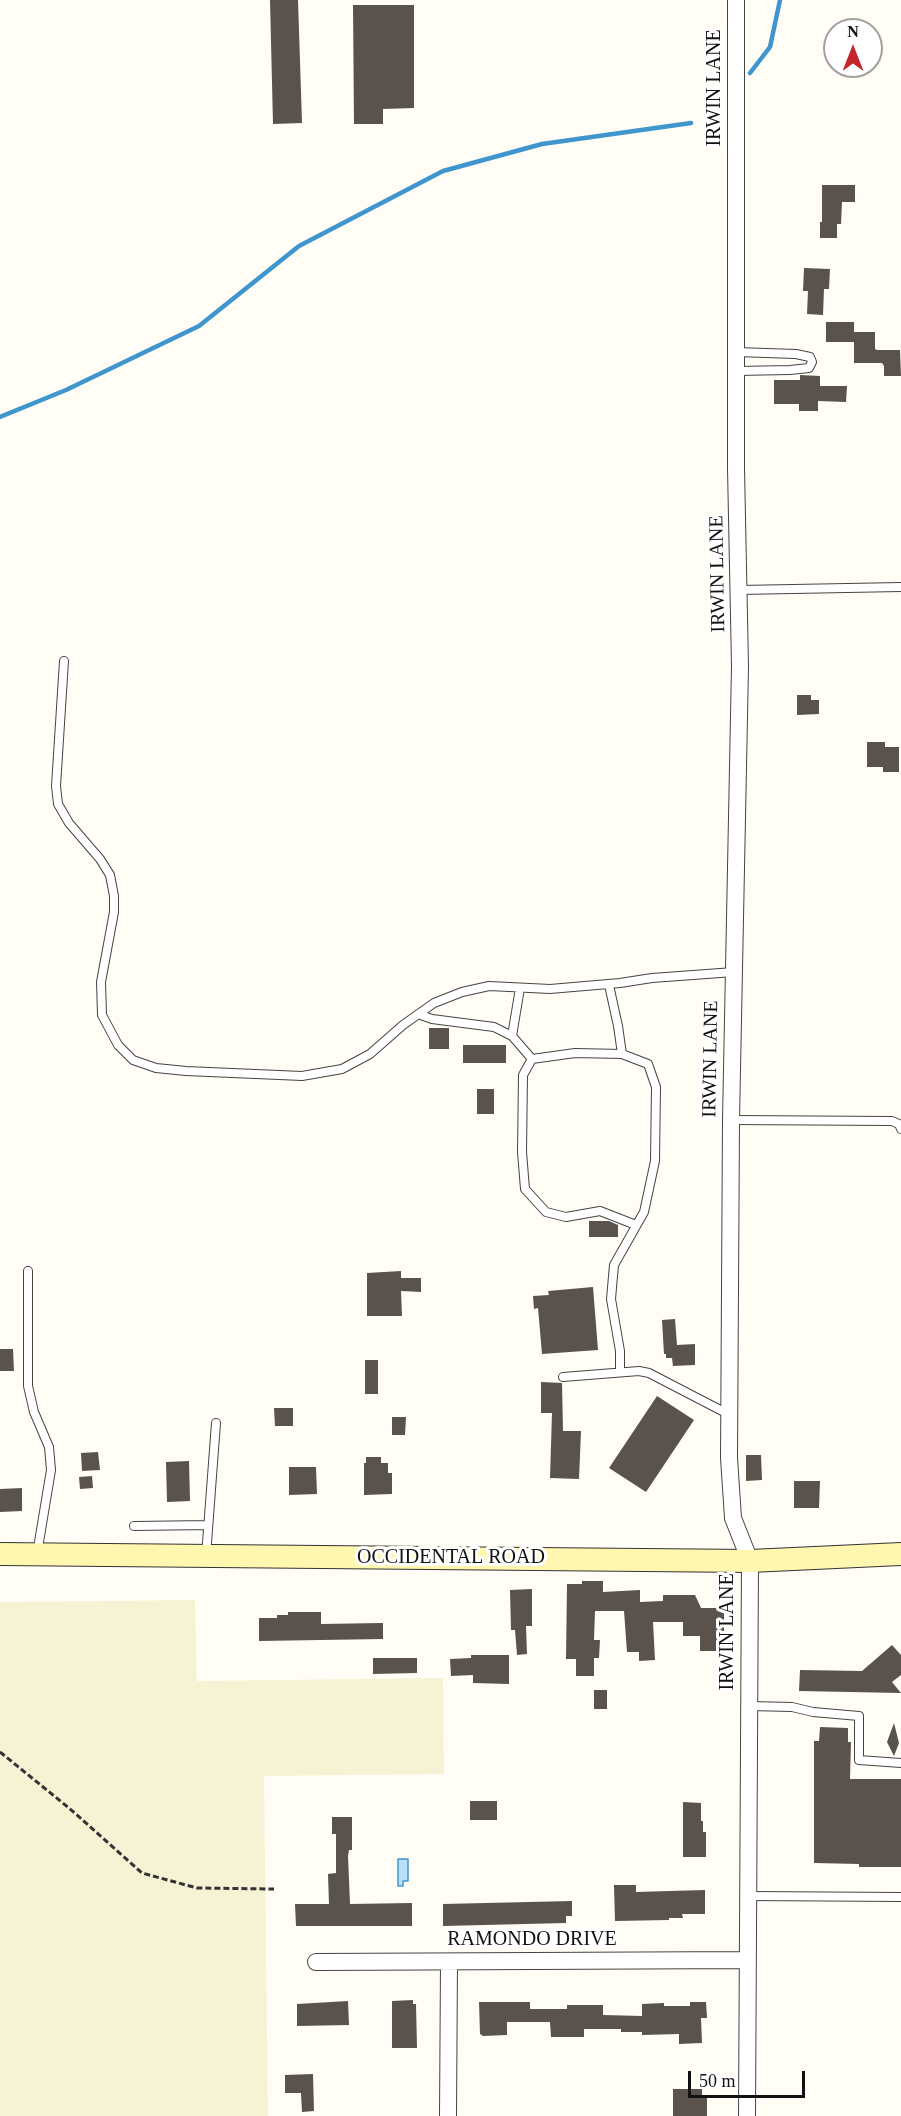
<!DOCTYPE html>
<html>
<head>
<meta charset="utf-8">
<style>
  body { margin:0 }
  #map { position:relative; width:901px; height:2116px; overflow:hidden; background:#fffdf5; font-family:"Times New Roman",serif }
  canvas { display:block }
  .north { position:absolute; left:823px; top:18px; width:60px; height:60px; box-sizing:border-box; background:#fff; border:2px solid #a0a0a0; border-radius:50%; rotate:0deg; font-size:16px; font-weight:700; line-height:24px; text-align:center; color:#111 }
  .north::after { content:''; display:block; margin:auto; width:21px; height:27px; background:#c4262e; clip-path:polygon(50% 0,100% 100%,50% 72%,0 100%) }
  .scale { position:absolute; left:688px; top:2071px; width:117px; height:27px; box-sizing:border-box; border:3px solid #111; border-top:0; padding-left:8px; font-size:18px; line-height:21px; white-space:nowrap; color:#111; -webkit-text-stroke:4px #fff; paint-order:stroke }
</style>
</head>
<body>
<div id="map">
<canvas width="901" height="2116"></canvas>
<div class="north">N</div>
<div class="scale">50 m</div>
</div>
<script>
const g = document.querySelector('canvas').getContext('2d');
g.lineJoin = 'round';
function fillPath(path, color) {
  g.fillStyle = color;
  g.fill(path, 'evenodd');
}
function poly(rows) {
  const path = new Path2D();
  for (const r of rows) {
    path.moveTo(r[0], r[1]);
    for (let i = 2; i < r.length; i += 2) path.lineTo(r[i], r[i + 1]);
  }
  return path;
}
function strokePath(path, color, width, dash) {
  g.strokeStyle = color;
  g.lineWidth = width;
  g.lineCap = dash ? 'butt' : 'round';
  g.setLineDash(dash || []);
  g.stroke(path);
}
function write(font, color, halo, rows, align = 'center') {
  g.font = font + ' "Times New Roman",serif';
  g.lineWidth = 6;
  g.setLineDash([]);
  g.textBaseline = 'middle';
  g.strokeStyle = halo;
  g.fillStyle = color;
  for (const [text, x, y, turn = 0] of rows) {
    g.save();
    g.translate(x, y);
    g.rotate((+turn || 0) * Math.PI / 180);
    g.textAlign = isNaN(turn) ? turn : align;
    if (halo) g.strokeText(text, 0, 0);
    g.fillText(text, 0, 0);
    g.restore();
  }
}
fillPath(poly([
  [195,1600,197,1681,443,1678,444,1774,264,1776,268,2116,0,2116,0,1602]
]), '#f6f3d4');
const water = poly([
  [398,1859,408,1859,408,1881,403,1881,403,1886,398,1886,398,1859]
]);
fillPath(water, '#b9e0f7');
strokePath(water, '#3f96cf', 1.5);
strokePath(poly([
  [750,73,770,47,780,0],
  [0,417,66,390,199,326,299,246,443,171,542,144,691,123]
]), '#3f96cf', 4.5);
fillPath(poly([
  [270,0,298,0,302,123,273,124],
  [353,5,414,5,414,108,383,109,383,124,354,124],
  [822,185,855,185,855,202,842,202,841,224,837,224,837,238,820,238,820,222,822,222],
  [804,268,830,269,829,289,824,289,823,315,807,314,808,291,803,291],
  [826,322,854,322,854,332,875,332,875,349,877,350,900,350,901,376,884,376,884,366,882,363,854,363,854,342,826,342],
  [800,375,820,376,820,386,847,386,846,402,818,401,818,411,799,411,799,404,774,404,774,380,800,380],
  [797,695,811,695,811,700,819,700,819,714,797,715],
  [867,742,885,742,885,747,899,747,899,772,883,772,883,767,867,767],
  [429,1028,449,1028,449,1049,429,1049],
  [463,1045,506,1045,506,1063,463,1063],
  [477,1089,494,1089,494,1114,477,1114],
  [589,1221,609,1221,618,1225,618,1237,589,1237],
  [401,1271,401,1278,421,1278,421,1292,401,1291,402,1316,367,1316,367,1273],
  [593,1287,598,1350,542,1354,538,1308,534,1309,533,1296,549,1295,548,1291],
  [675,1319,677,1345,695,1344,695,1365,673,1366,672,1358,666,1358,666,1354,664,1354,662,1320],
  [0,1349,13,1349,14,1371,0,1371],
  [365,1360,378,1360,378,1394,365,1394],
  [541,1382,562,1383,563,1431,581,1431,579,1479,550,1478,552,1413,541,1413],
  [657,1396,694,1420,646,1492,609,1468],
  [274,1408,293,1408,293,1426,275,1426],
  [392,1417,406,1417,405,1435,392,1435],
  [98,1452,100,1470,82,1471,81,1453],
  [746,1455,761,1455,762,1480,746,1481],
  [366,1457,381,1457,381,1463,388,1463,388,1473,392,1473,392,1494,364,1495,364,1463,366,1463],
  [189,1461,190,1501,167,1502,166,1462],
  [289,1467,316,1467,317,1494,289,1495],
  [92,1476,93,1488,80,1489,79,1477],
  [794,1481,820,1481,819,1508,794,1508],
  [22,1488,22,1511,0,1512,0,1489],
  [582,1581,603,1581,603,1592,640,1590,640,1602,663,1601,663,1595,695,1595,701,1608,724,1608,724,1639,720,1639,720,1651,700,1651,700,1636,683,1636,683,1622,653,1622,655,1660,639,1661,639,1652,627,1652,624,1611,595,1611,594,1640,600,1640,599,1658,594,1658,594,1676,576,1676,576,1659,566,1659,567,1584,582,1584],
  [532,1589,532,1626,526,1626,527,1654,517,1655,515,1630,511,1630,510,1590],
  [288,1612,321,1612,321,1624,383,1623,383,1639,259,1641,259,1618,277,1618,277,1615,288,1615],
  [892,1645,901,1655,901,1675,892,1682,901,1693,799,1691,800,1670,862,1671],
  [471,1655,509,1655,509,1684,473,1683,473,1675,451,1676,450,1659,471,1658],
  [373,1658,417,1658,417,1673,373,1674],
  [594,1690,607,1690,607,1709,594,1709],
  [894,1723,899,1743,894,1756,887,1742],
  [820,1727,848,1728,848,1742,851,1742,850,1779,901,1779,901,1867,859,1867,859,1864,814,1863,814,1741,819,1741],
  [470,1801,497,1801,497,1820,470,1820],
  [683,1802,701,1803,701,1821,703,1821,703,1832,706,1832,706,1857,683,1857],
  [332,1817,352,1817,352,1850,349,1850,348,1856,350,1904,412,1903,412,1926,296,1926,295,1904,329,1904,328,1874,336,1873,336,1834,332,1834],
  [614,1885,636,1885,636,1892,705,1890,705,1914,682,1914,683,1918,669,1918,669,1920,615,1921],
  [572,1901,572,1916,566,1916,566,1923,443,1926,443,1904],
  [413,2000,413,2004,416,2004,417,2048,392,2048,392,2001],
  [348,2001,349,2025,297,2026,297,2004],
  [479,2002,530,2002,530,2009,567,2009,567,2005,603,2005,603,2015,642,2016,642,2004,664,2003,664,2006,690,2006,690,2002,706,2002,707,2018,701,2018,702,2043,679,2044,679,2034,642,2035,642,2032,621,2032,621,2029,584,2029,584,2037,551,2037,550,2022,507,2022,507,2035,483,2036,480,2034],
  [313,2074,314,2111,302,2112,301,2093,285,2093,285,2075],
  [673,2089,702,2089,702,2095,707,2095,707,2116,673,2116]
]), '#5a524d');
const lane = poly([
  [736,352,796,354,810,357,812,362,809,368,790,370,736,371],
  [739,590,901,587],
  [64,661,56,786,58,804,69,823,100,859,110,875,114,896,114,912,101,982,102,1015,118,1045,133,1060,156,1068,186,1071,302,1076,342,1069,370,1054,403,1025,434,1003,462,992,489,986,550,989,620,983,652,978,734,972],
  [609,985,618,1026,622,1054],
  [418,1014,432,1019,494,1027,512,1036,532,1059],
  [512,1036,520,988],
  [731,1120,892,1121,899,1124,901,1129],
  [28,1271,28,1386,34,1412,49,1447,51,1470,37,1554],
  [620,1372,620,1351,611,1299,614,1265,644,1212,655,1161,656,1087,648,1064,622,1054,575,1053,532,1059,523,1075,522,1152,525,1189,546,1212,566,1217,600,1211,636,1225],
  [563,1377,639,1371,649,1373,730,1415],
  [134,1526,208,1525],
  [206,1556,216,1423],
  [749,1706,792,1707,813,1712,859,1716,859,1760,901,1763],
  [748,1896,901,1897]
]);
const street = poly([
  [736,0,736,468,740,666,731,1120,729,1458,733,1518,750,1561,747,2116],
  [316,1962,748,1960],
  [448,2116,449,1962]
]);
const secondary = poly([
  [0,1554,750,1561,901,1554]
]);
strokePath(lane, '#444', 10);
strokePath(street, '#444', 18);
strokePath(secondary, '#333', 24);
strokePath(poly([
  [0,1752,69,1808,142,1873,197,1888,274,1889]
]), '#333', 3, [6, 3]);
strokePath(lane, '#fff', 8);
strokePath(street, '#fff', 16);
strokePath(secondary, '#fff6b0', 22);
write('20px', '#111', '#fff', [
  ["IRWIN LANE",715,88,-90],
  ["IRWIN LANE",718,574,-91],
  ["IRWIN LANE",711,1059,-89],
  ["OCCIDENTAL ROAD",451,1558],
  ["IRWIN LANE",728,1632,-90],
  ["RAMONDO DRIVE",532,1940]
]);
</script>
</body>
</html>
